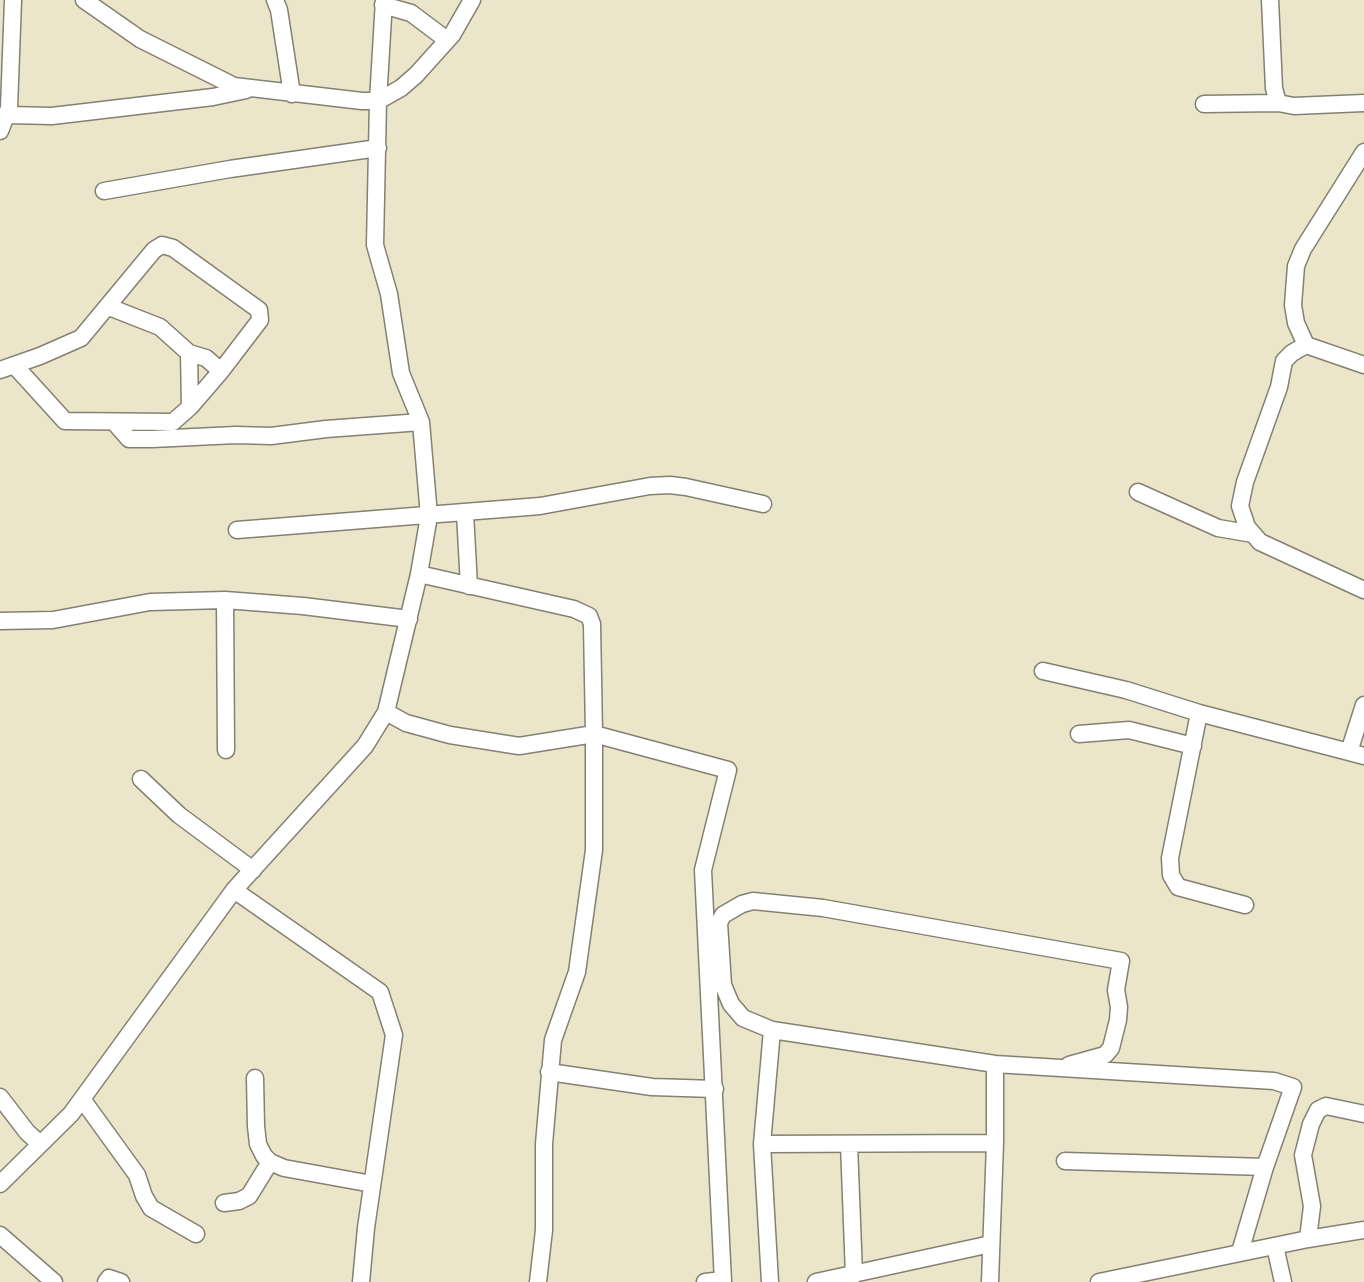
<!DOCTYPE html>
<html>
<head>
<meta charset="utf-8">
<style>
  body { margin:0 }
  canvas { display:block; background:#ebe5c9 }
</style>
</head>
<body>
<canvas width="1364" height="1282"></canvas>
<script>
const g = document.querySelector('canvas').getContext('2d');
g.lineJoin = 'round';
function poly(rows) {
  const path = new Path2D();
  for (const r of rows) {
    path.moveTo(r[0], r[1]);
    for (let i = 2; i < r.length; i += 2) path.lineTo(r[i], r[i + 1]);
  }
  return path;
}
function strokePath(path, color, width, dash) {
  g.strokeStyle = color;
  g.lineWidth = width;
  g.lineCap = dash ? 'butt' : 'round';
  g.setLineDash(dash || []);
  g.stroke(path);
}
const minor = poly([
  [84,0,140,39,234,86,362,101,378,101,401,88,416,75,452,35,472,0],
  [275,0,279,10,292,94],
  [384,0,378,101,375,245,389,294,401,373,421,422,429,516,419,574,386,712],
  [1270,0,1274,88,1278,103,1294,106,1364,103],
  [383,5,411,13,447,40],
  [1204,104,1278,103],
  [8,115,52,116,213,97,246,90],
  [0,131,9,108,13,0],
  [104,191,230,169,378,148],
  [1306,345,1296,323,1293,305,1296,266,1303,249,1364,152],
  [189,353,190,407],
  [1364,365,1306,345,1292,353,1284,361,1279,387,1245,482,1240,506,1247,527,1260,542,1364,590],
  [15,366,65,421,173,422,190,407,221,371],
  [0,370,40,356,81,338,154,250,162,245,173,248,259,310,260,320,221,371,206,358,189,353,160,327,109,307],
  [114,422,129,439,152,439,236,435,271,436,326,429,421,422],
  [1138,492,1218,528,1253,534],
  [465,513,469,586],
  [237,530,540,506,650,486,670,485,686,487,763,504],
  [225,600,226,750],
  [0,621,53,620,150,602,225,600,303,606,409,619],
  [1043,671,1126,690,1199,713,1349,752],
  [1364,705,1349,752,1364,756],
  [1199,713,1170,858,1171,875,1178,887,1245,905],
  [1079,734,1129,730,1193,746],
  [141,779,179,815,253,870],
  [772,1030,743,1018,731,1004,723,985,719,923,723,915,742,904,753,901,823,908,1121,961,1116,990,1119,1007,1118,1020,1111,1048,1105,1055,1069,1065],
  [549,1072,652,1087,715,1089],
  [255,1078,256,1126,258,1144,264,1156,270,1162,284,1168,372,1184],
  [0,1097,27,1132,40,1144],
  [82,1099,137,1175,144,1196,151,1208,196,1234],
  [762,1144,995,1143],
  [849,1144,854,1275],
  [1065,1161,1265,1167],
  [0,1184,71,1114,234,890],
  [224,1203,239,1201,249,1196,270,1162],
  [0,1235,54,1282],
  [1308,1239,1312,1206,1303,1155,1311,1124,1318,1110,1326,1106,1364,1114],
  [1275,1246,1283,1282],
  [106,1282,109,1278,121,1282],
  [361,1282,366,1228,394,1035,380,992,234,890,365,746,386,712,406,723,450,735,519,746,594,734,592,624,589,616,574,609,419,574],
  [538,1282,544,1230,544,1144,553,1040,577,972,594,850,594,734,728,770,703,870,723,1282],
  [705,1282,723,1280],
  [770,1282,762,1144,772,1030,995,1064,1274,1081,1293,1087,1265,1167,1240,1252],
  [816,1282,991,1244],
  [990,1282,995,1143,995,1064],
  [1099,1282,1308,1239,1364,1230]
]);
strokePath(minor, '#848072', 19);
strokePath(minor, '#fff', 16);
</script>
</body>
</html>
